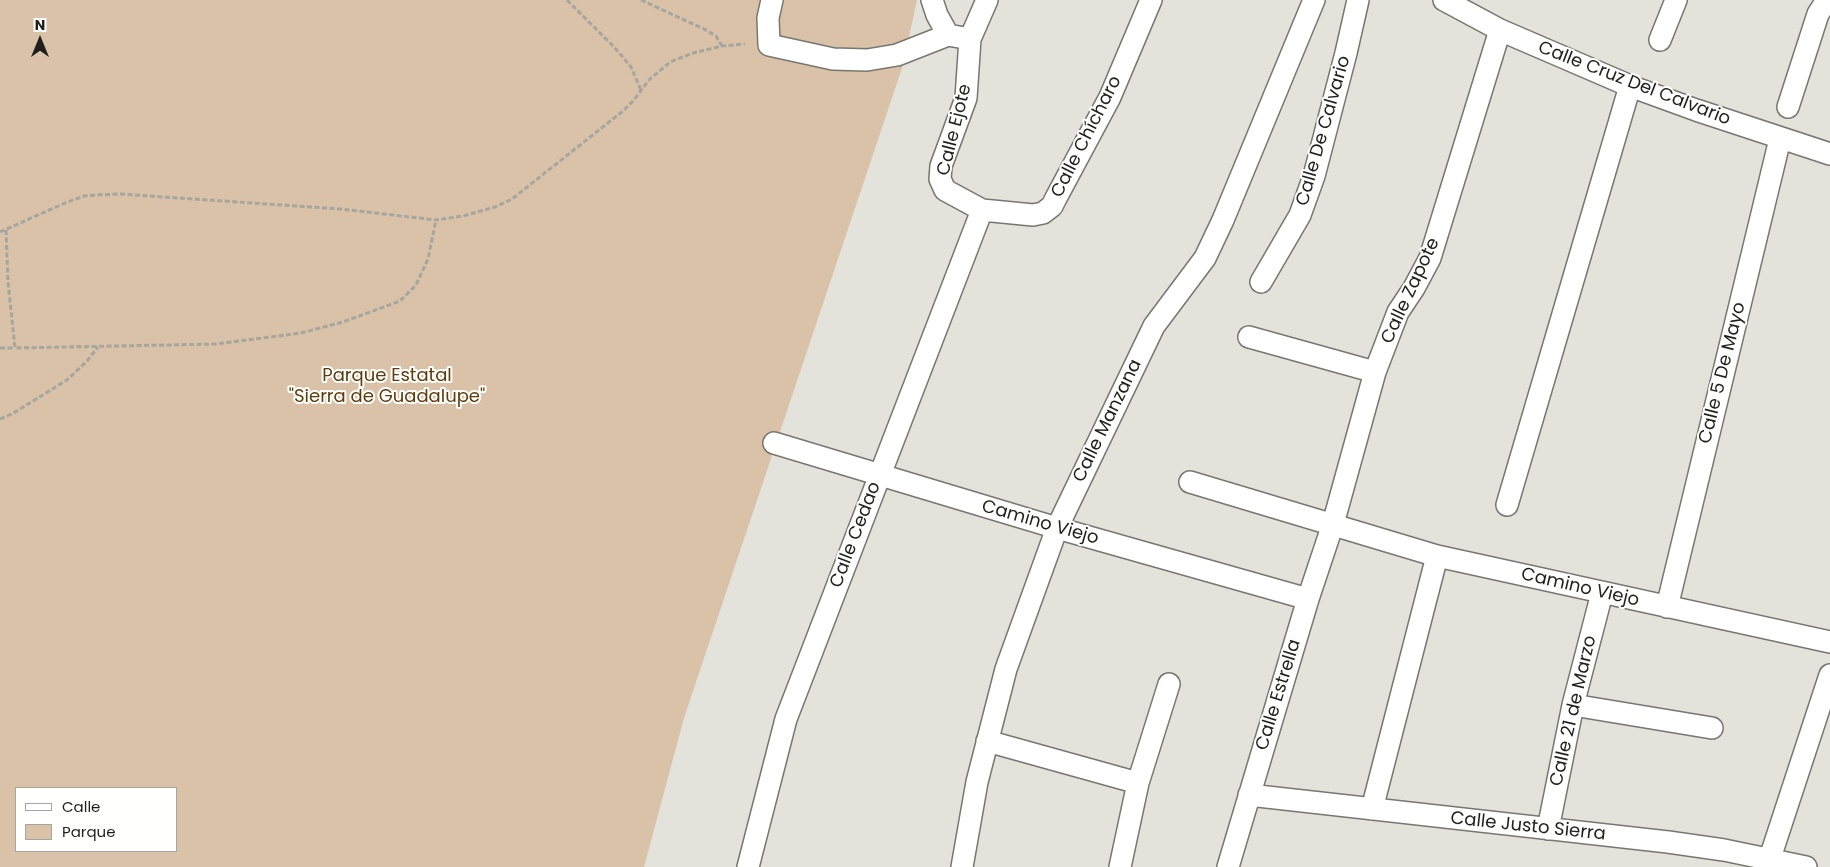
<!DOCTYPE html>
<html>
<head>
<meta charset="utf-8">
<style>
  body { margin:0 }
  #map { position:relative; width:1830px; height:867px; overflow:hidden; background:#e3e3db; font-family:Poppins,sans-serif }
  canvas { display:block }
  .legend { position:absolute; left:15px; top:787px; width:162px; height:65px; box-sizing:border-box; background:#fffffe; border:1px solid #a5a5a4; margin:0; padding:6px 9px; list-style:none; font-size:15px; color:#1f1f1c }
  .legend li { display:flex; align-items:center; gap:10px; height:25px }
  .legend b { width:25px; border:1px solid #a5a5a4 }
  .north { position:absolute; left:15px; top:15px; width:50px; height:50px; -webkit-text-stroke:4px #fffffe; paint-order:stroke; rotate:0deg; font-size:14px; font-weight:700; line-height:20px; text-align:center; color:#1f1f1c }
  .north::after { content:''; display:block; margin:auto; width:18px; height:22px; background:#1f1f1c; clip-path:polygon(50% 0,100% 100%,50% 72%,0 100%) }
</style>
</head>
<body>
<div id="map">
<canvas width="1830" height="867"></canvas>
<ul class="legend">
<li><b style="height:6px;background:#fff"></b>Calle</li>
<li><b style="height:14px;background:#d9c2a7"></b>Parque</li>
</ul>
<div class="north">N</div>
</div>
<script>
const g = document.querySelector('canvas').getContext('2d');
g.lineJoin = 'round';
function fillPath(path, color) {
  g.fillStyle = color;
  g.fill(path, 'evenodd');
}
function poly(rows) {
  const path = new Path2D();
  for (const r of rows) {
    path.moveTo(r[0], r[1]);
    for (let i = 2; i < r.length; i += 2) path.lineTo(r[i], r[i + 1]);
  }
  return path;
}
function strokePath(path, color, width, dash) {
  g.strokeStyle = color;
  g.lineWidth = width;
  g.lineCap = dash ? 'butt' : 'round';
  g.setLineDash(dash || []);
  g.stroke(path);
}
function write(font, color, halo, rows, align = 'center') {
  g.font = font + ' Poppins,sans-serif';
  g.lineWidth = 4;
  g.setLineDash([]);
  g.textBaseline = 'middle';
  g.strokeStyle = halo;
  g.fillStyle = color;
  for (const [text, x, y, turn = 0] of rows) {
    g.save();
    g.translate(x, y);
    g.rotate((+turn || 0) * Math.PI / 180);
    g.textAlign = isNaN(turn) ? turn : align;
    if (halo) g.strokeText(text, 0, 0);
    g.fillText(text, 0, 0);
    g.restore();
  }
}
fillPath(poly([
  [0,0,917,0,903,65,684,718,644,867,0,867],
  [16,788,176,788,176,851,16,851]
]), '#d9c2a7');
const minor = poly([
  [772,0,768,18,769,45,833,59,867,60,897,55,948,35,970,39],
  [932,0,937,15,948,35],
  [987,0,970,39,966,98,941,166,940,179,945,190,982,210,1033,215,1043,213,1052,206,1056,198,1110,97,1151,0],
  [1444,0,1500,30,1630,86,1696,110,1830,154],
  [1660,40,1676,0],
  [1788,107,1818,14,1827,0],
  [1261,282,1300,215,1314,176,1346,53,1358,0],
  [1249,337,1375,372],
  [774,443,1057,528,1308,599],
  [1190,482,1437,556,1830,642],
  [1507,505,1630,86],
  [1667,607,1780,139],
  [1573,705,1712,728],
  [987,741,1138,783],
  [1249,795,1668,842,1724,850,1806,867],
  [1372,809,1437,556],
  [1548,829,1573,705,1602,593],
  [748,867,786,719,982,210],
  [962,867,977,782,1006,669,1057,528,1154,326,1205,258,1223,220,1314,0],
  [1120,867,1138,783,1169,684],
  [1228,867,1308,599,1333,524,1375,372,1398,312,1414,288,1430,258,1500,30],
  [1767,867,1830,675]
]);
strokePath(minor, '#777770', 24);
strokePath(poly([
  [567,0,615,48,631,67,641,90],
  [641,0,704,29,716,36,722,46],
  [6,230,8,282,15,348,216,344,301,333,343,322,400,301,416,285,428,259,436,220],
  [0,232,65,203,84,196,97,195,120,194,341,209,436,220,463,216,495,207,512,199,623,111,634,100,649,80,670,62,693,53,722,46,745,44],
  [0,348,15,348],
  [0,419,12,414,67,380,87,361,98,347]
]), '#a6a69f', 3, [5, 2.5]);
strokePath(minor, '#fff', 21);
write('18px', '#1f1f1c', '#fffffe', [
  ["Calle Cruz Del Calvario",1634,84,21],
  ["Calle Ejote",955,130,-76],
  ["Calle De Calvario",1324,131,-74],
  ["Calle Chícharo",1087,137,-63],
  ["Calle Zapote",1411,291,-65],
  ["Calle 5 De Mayo",1723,373,-76],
  ["Calle Manzana",1108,421,-64],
  ["Camino Viejo",1040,523,16],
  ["Calle Cedao",856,535,-69],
  ["Camino Viejo",1580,588,13],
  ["Calle Estrella",1279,695,-73],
  ["Calle 21 de Marzo",1574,711,-77],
  ["Calle Justo Sierra",1528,827,6]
]);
write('18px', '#5d3b0b', '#fffffe', [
  ["Parque Estatal",387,376],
  ["\"Sierra de Guadalupe\"",387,397]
]);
</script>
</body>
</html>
